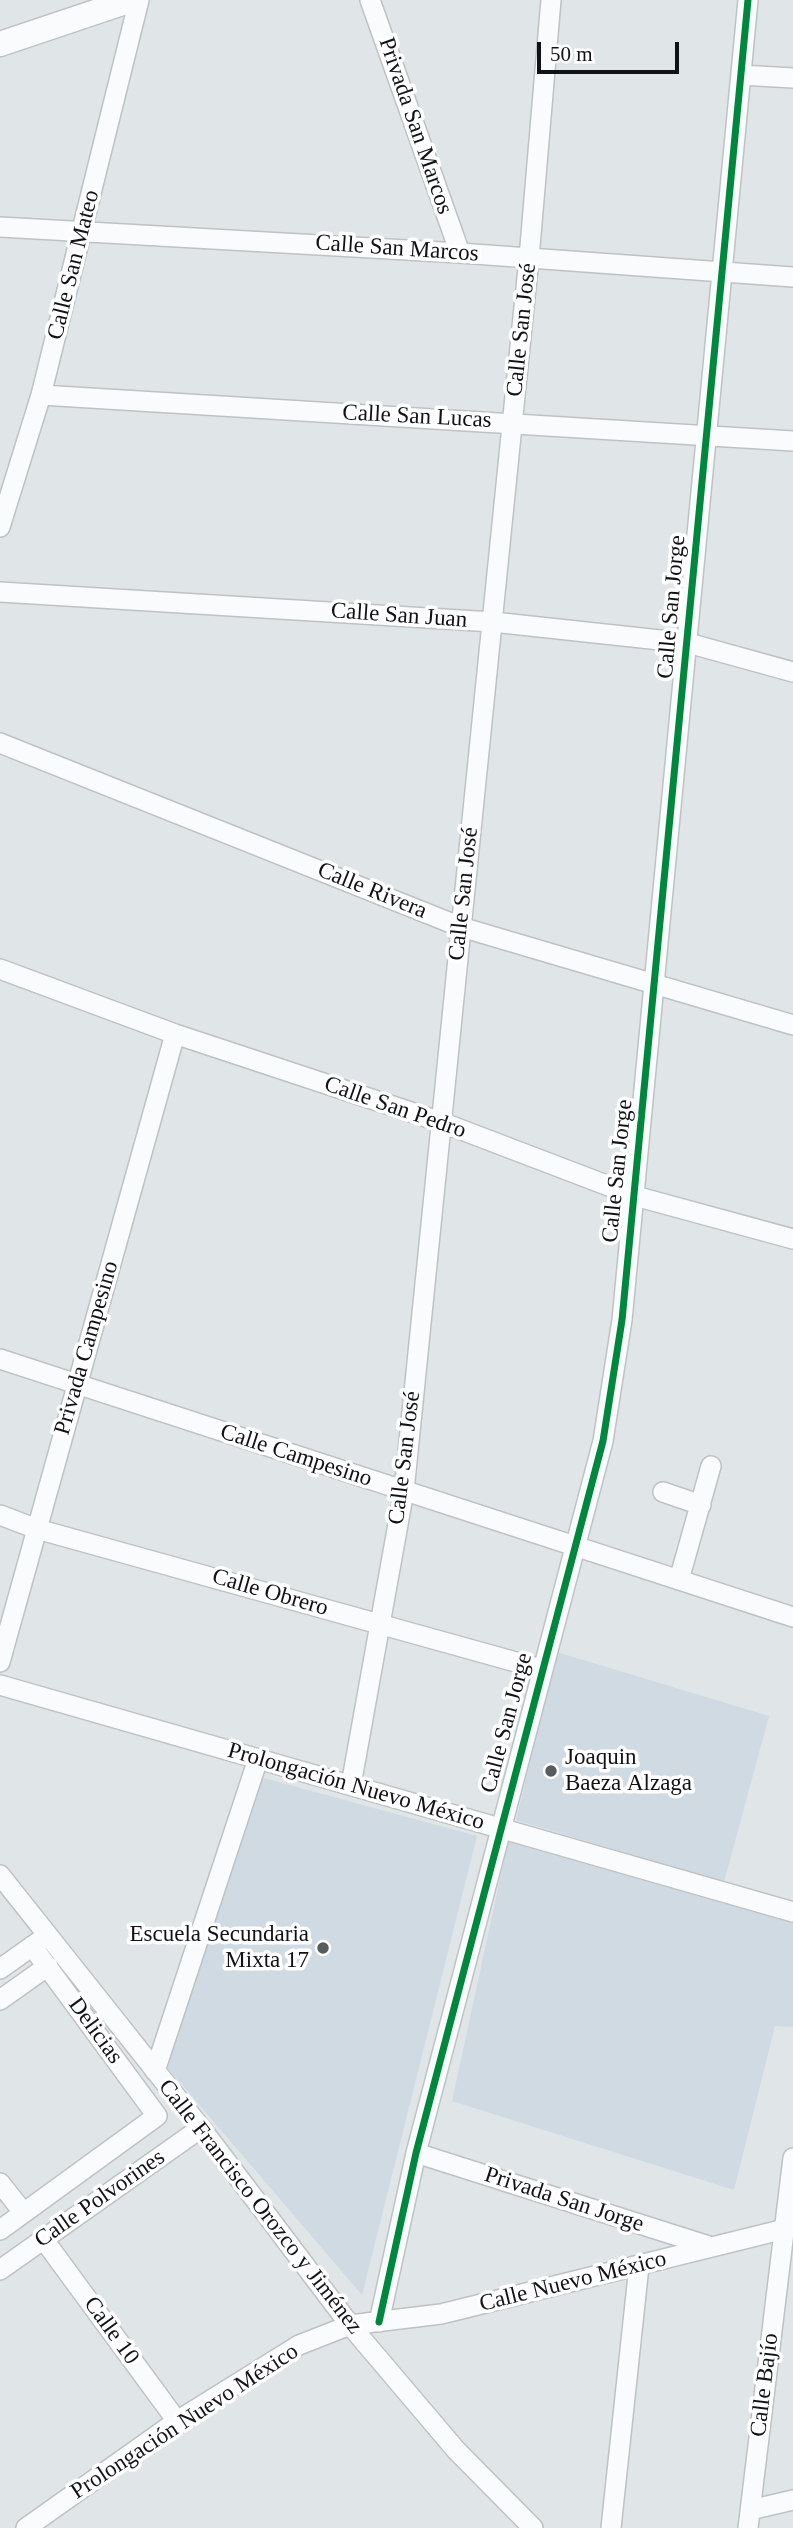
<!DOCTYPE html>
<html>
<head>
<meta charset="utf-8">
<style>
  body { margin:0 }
  #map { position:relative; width:793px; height:2528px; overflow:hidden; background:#e0e5e8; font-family:"Times New Roman",serif }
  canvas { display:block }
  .scale { position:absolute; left:537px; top:42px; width:142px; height:32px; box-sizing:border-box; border:4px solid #101215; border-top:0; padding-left:9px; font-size:21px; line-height:24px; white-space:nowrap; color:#101215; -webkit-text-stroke:5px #fff; paint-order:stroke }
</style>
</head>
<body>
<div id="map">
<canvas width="793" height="2528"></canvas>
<div class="scale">50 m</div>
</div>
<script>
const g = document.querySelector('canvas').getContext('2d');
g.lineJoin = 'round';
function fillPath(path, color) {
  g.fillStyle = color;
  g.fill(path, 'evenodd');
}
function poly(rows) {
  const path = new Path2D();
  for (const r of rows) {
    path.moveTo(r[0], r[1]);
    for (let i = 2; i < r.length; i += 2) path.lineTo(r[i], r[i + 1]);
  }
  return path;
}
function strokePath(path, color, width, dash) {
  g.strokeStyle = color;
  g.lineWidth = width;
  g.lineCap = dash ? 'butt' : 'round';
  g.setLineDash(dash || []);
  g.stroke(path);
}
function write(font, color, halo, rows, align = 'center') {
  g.font = font + ' "Times New Roman",serif';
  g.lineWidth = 7;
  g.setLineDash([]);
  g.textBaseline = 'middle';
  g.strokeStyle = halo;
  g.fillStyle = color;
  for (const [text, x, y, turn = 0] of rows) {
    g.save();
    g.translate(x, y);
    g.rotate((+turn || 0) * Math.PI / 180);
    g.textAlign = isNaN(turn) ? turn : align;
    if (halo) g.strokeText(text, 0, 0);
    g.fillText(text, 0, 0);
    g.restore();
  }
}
fillPath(poly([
  [557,1652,769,1716,724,1882,516,1820],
  [256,1776,477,1836,362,2295,160,2059],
  [508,1842,793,1923,793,2027,775,2026,734,2190,452,2101]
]), '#d0dae3');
const minor = poly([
  [370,0,460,253],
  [741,75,793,78],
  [0,227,460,253,793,277],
  [41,395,793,441],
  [0,527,41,395,139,0],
  [0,592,493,622,688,643,793,672],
  [0,743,461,927,793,1025],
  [0,969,175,1034,441,1122,635,1196,793,1239],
  [0,1359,793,1617],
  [663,1492,701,1505],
  [0,1515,37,1529,541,1669],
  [679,1580,711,1466],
  [0,1662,175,1034],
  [0,1685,793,1912],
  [351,1785,404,1491,529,258,551,0],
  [0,1875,201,2128,350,2325,456,2450,533,2528],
  [0,1969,41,1940],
  [0,2000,48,1966],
  [155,2071,258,1759],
  [416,2153,712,2247],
  [0,2183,23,2212],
  [0,2230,157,2116,32,1946],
  [44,2240,177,2421],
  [0,2270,201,2128],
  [379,2322,416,2153,603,1441,622,1320,748,0],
  [750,2510,793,2500],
  [26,2528,177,2421,299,2345,350,2325,441,2314,793,2227],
  [611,2528,639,2266],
  [748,2528,793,2158]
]);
const major = poly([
  [0,44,131,0]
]);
strokePath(minor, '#bec2c4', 22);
strokePath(major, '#bec2c4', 27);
strokePath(minor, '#fafbfc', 19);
strokePath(major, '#fafbfc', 24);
strokePath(poly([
  [379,2322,416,2153,603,1441,622,1320,748,0]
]), '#00873e', 7);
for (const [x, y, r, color] of [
  [551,1771,7,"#595c5f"],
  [323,1948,7,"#595c5f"]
]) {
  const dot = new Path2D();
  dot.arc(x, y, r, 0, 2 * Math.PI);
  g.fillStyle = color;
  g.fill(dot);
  strokePath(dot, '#fff', 2.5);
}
write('23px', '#101215', '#fff', [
  ["Privada San Marcos",415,126,71],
  ["Calle San Marcos",397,249,4],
  ["Calle San Mateo",74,265,-76],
  ["Calle San José",522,330,-84],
  ["Calle San Lucas",417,417,3],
  ["Calle San Jorge",672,607,-85],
  ["Calle San Juan",399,616,4],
  ["Calle Rivera",372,891,22],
  ["Calle San José",464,894,-84],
  ["Calle San Pedro",395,1108,19],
  ["Calle San Jorge",618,1171,-84],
  ["Privada Campesino",87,1348,-74],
  ["Calle Campesino",296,1456,18],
  ["Calle San José",405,1458,-83],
  ["Calle Obrero",270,1593,16],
  ["Calle San Jorge",507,1723,-75],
  ["Prolongación Nuevo México",356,1787,16],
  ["Delicias",95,2031,54],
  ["Calle Polvorines",100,2199,-35],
  ["Privada San Jorge",564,2200,18],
  ["Calle Francisco Orozco y Jiménez",260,2207,52],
  ["Calle Nuevo México",573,2282,-14],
  ["Calle 10",111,2331,54],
  ["Calle Bajío",765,2385,-83],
  ["Prolongación Nuevo México",185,2422,-33]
]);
write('23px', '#101215', '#fff', [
  ["Joaquin",565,1758],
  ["Baeza Alzaga",565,1784],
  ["Escuela Secundaria",309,1935,"right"],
  ["Mixta 17",309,1961,"right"]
], 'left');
</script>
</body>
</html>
